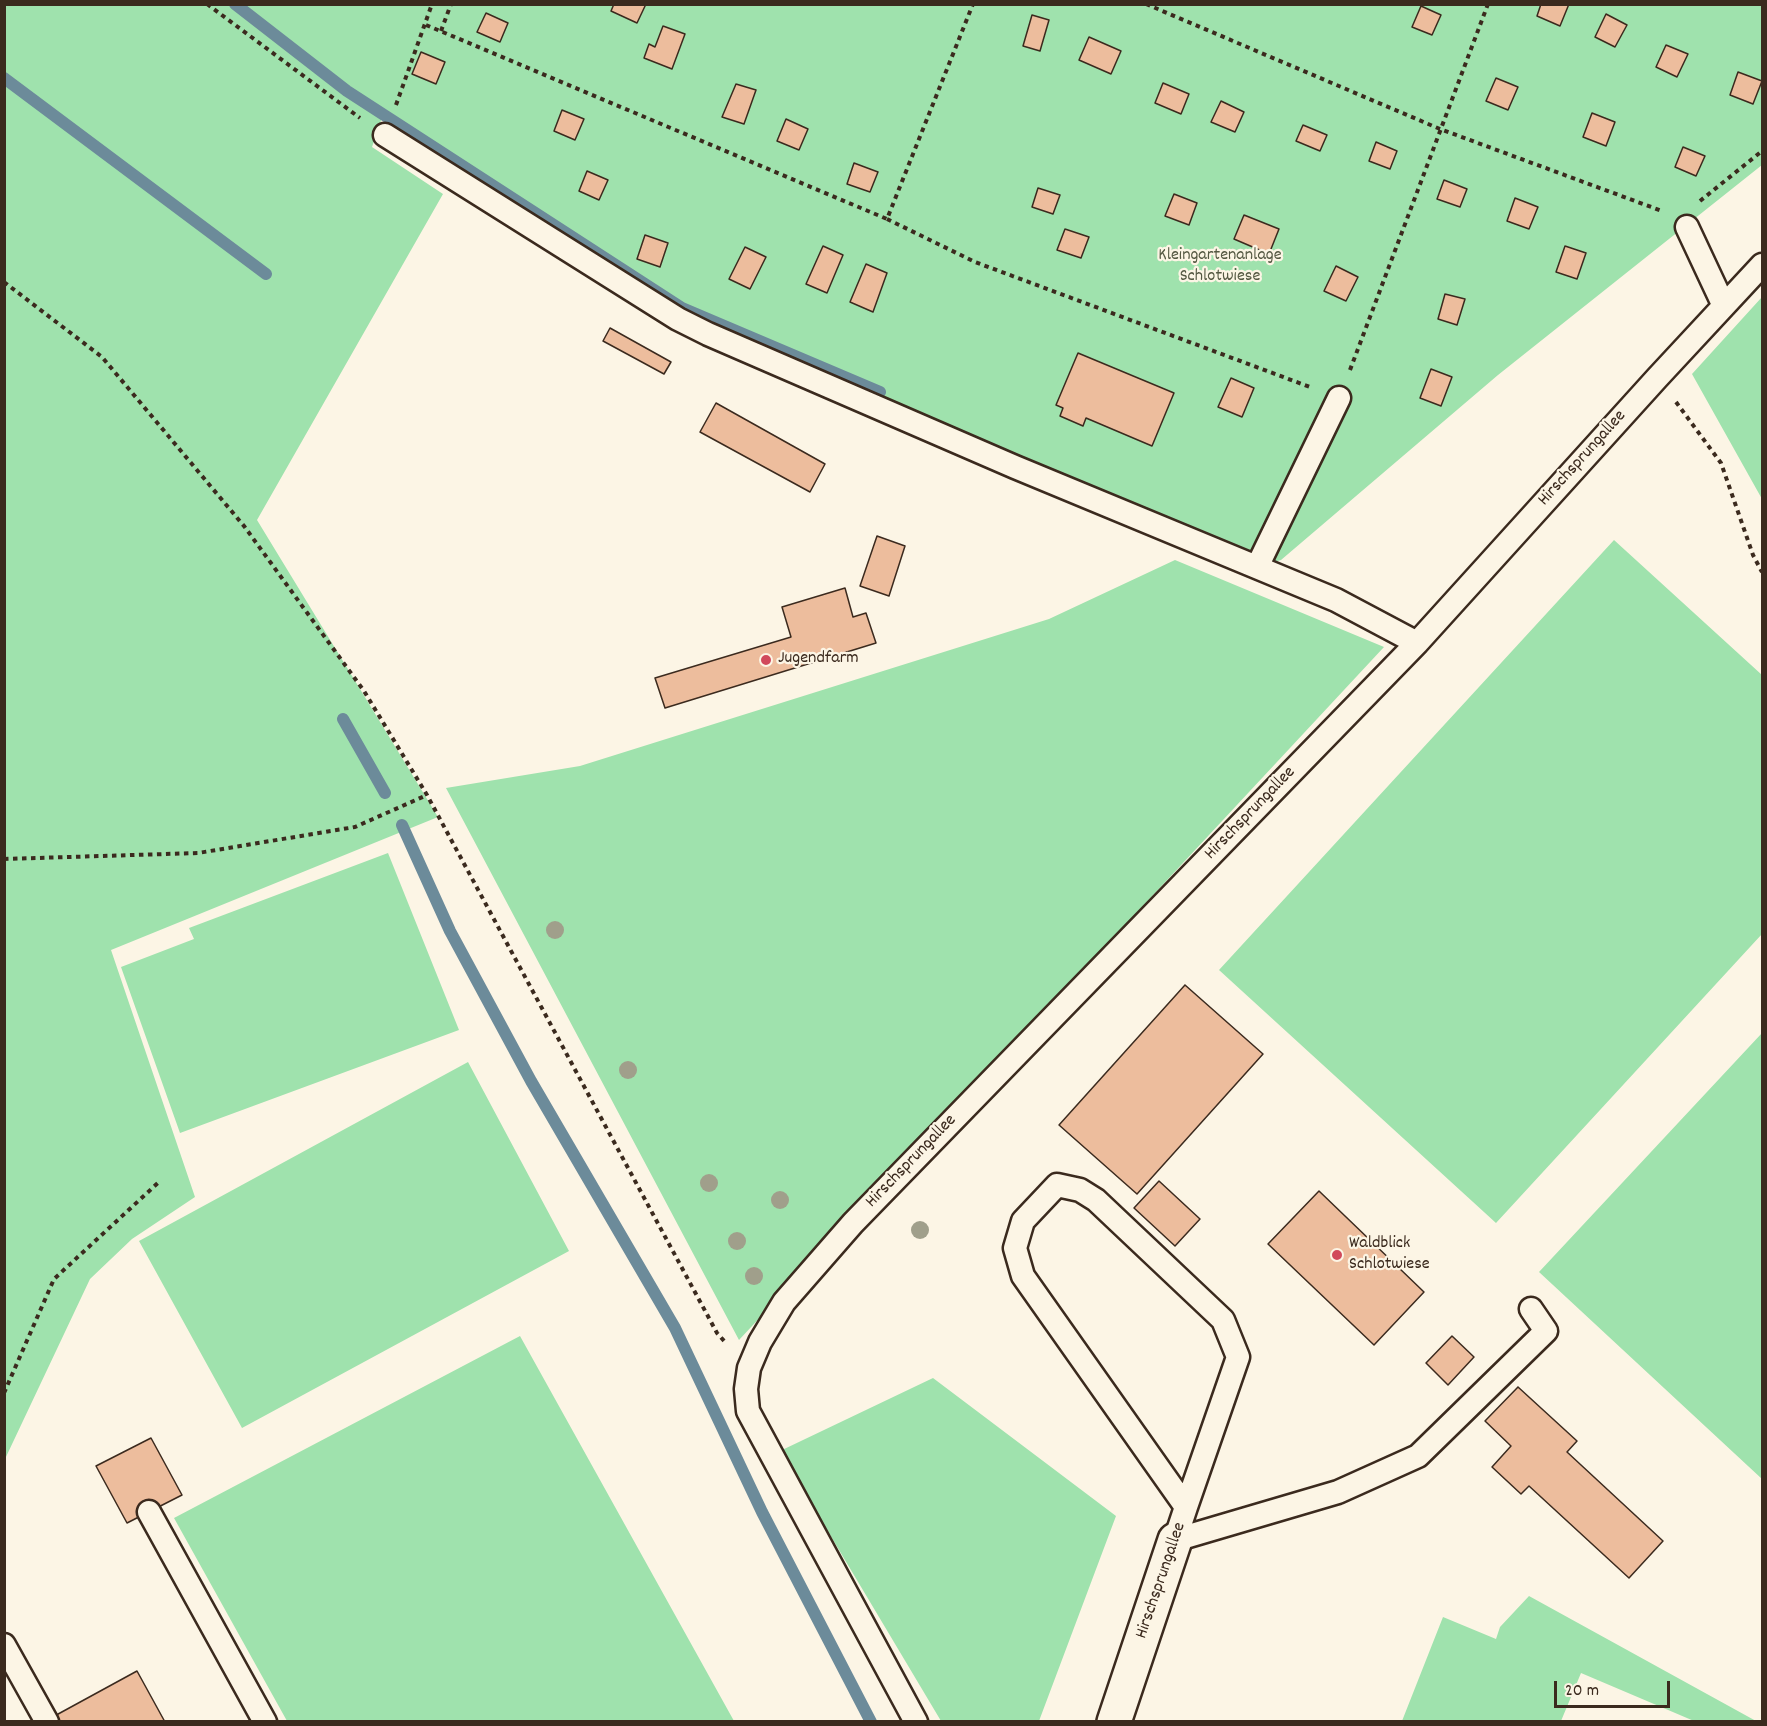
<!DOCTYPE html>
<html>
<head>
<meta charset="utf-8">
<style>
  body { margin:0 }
  #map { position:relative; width:1767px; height:1726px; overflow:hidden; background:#fcf5e5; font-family:Dekko,sans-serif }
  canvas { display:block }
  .frame { position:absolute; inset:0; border:6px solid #3b2a1e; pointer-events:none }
  .scale { position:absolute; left:1554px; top:1681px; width:116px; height:27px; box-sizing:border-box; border:3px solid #3b2a1e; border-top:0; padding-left:8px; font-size:18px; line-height:21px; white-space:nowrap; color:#3b2a1e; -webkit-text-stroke:4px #fcf5e5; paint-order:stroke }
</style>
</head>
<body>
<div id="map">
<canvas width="1767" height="1726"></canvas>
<div class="frame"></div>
<div class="scale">20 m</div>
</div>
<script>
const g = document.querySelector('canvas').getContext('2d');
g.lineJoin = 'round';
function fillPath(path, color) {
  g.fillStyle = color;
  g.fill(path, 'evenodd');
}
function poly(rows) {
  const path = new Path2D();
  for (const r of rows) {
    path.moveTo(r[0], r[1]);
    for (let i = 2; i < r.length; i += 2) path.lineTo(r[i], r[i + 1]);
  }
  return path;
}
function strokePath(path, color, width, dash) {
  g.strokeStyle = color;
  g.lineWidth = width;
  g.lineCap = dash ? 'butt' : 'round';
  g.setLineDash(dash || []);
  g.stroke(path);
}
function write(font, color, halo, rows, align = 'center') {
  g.font = font + ' Dekko,sans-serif';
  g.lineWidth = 4.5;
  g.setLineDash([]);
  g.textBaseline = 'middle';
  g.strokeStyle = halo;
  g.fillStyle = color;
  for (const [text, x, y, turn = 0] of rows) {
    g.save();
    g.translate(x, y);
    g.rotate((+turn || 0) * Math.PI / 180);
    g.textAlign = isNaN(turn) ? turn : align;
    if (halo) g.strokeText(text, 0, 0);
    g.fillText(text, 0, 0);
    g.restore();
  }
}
fillPath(poly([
  [5,5,1762,5,1762,165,1498,375,1281,560,1257,567,678,319,385,109,372,147,443,194,257,520,438,817,111,950,195,1197,132,1239,90,1279,5,1459],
  [1762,297,1762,499,1692,374],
  [1614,540,1762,675,1762,934,1496,1223,1219,970],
  [1175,560,1384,647,739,1340,446,788,580,766,1049,619],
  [388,853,459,1030,180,1133,121,967,194,939,189,928],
  [1762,1033,1762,1479,1539,1272],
  [468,1062,569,1251,242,1428,139,1241],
  [520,1336,734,1721,287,1721,174,1518],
  [933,1378,1116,1516,1039,1721,941,1721,780,1451],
  [1529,1596,1756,1721,1694,1721,1581,1673,1561,1721,1402,1721,1443,1617,1496,1639,1500,1627]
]), '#9fe2ad');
strokePath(poly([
  [235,4,347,91,682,308,880,392],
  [4,78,266,274],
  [343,719,385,793],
  [402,825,450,931,531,1081,675,1328,762,1512,871,1722]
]), '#6c8b9a', 12);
const building = poly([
  [614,4,646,4,637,23,611,11,614,4],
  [1541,4,1569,4,1560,26,1537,16,1541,4],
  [1421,6,1441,15,1432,35,1412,27,1421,6],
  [486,13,508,23,500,42,477,32,486,13],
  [1606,14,1627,25,1615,47,1595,37,1606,14],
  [1032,15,1049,20,1040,51,1023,46,1032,15],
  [663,26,685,34,672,69,644,58,649,44,655,47,663,26],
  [1089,37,1121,51,1111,74,1079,60,1089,37],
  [1666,45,1688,54,1677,77,1656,67,1666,45],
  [421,52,445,62,436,84,412,74,421,52],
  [1738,72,1762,81,1753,104,1730,95,1738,72],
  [1496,78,1518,87,1508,110,1486,101,1496,78],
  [1163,83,1189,94,1181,114,1155,103,1163,83],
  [736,84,756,90,744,124,722,117,736,84],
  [1221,101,1244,112,1235,132,1211,122,1221,101],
  [562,110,584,119,575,140,554,131,562,110],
  [1592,113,1615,122,1606,146,1583,137,1592,113],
  [786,119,808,129,799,150,777,141,786,119],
  [1303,125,1327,135,1320,151,1296,141,1303,125],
  [1376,142,1397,151,1390,169,1369,161,1376,142],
  [1683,147,1705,156,1696,176,1675,167,1683,147],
  [854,163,878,172,870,192,847,184,854,163],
  [587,171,608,180,599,200,579,191,587,171],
  [1444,180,1467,189,1460,207,1437,199,1444,180],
  [1038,188,1060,195,1053,214,1032,207,1038,188],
  [1174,194,1197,203,1189,225,1165,216,1174,194],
  [1515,198,1538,207,1529,229,1507,221,1515,198],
  [1244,215,1279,229,1269,254,1234,239,1244,215],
  [1065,229,1089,237,1081,258,1057,250,1065,229],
  [645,235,668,243,660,267,637,259,645,235],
  [823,246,843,255,827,293,806,284,823,246],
  [1565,246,1586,253,1577,279,1556,272,1565,246],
  [745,247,766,257,750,289,729,279,745,247],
  [866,264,887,273,873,312,850,302,866,264],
  [1336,266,1358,277,1346,301,1324,291,1336,266],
  [1445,294,1465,299,1457,325,1438,319,1445,294],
  [610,328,671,362,664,374,603,341,610,328],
  [1078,353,1174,393,1152,446,1086,418,1083,426,1060,416,1063,408,1056,405,1078,353],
  [1431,369,1452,377,1441,406,1420,398,1431,369],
  [1231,378,1254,388,1242,417,1218,407,1231,378],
  [716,403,825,464,810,492,700,432,716,403],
  [877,536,905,546,889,596,860,586,877,536],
  [845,588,853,617,866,613,876,643,665,708,655,678,791,637,782,607,845,588],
  [1185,985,1263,1054,1137,1194,1059,1125,1185,985],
  [1159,1181,1200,1219,1175,1246,1134,1208,1159,1181],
  [1319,1191,1424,1292,1374,1345,1268,1244,1319,1191],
  [1452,1336,1474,1357,1448,1385,1426,1363,1452,1336],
  [1518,1387,1577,1441,1567,1452,1663,1541,1629,1578,1529,1486,1521,1494,1492,1467,1511,1446,1485,1421,1518,1387],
  [151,1438,182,1495,127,1523,96,1466,151,1438],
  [137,1671,165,1722,51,1722,49,1719,137,1671]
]);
fillPath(building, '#edbd9d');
strokePath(building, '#3b2a1e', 1.5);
const lane = poly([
  [385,135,678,319,708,334,1015,467,1336,600,1417,643],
  [1687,227,1724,306],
  [1257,567,1339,398],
  [149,1512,265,1722],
  [1175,1540,1186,1507,1023,1276,1015,1248,1023,1221,1057,1185,1080,1190,1096,1200,1223,1320,1238,1357,1186,1507],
  [1175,1540,1338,1492,1418,1456,1546,1331,1531,1309],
  [4,1645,47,1722],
  [916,1722,748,1411,746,1389,749,1368,760,1342,784,1302,853,1223,1417,643,1657,378,1762,265]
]);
const street = poly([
  [1114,1722,1175,1540]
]);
strokePath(lane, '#3b2a1e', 27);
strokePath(street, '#3b2a1e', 38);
strokePath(poly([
  [207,4,360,118],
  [1146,4,1440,129,1662,211],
  [426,25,887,219,973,4],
  [441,31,451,4],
  [396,105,432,4],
  [1700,201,1762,151],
  [887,219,975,262,1310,387],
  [4,282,102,357,244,526,364,691,427,795,717,1333,725,1342],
  [1350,370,1488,4],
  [1676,402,1721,463,1753,555,1762,572],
  [4,859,198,853,355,827,427,795],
  [4,1393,54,1279,160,1181]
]), '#3b2a1e', 4, [4.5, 4.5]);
strokePath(lane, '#fcf5e5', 22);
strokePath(street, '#fcf5e5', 33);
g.fillStyle = '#a09f8b';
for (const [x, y] of [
  [555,930],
  [628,1070],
  [709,1183],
  [780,1200],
  [920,1230],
  [737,1241],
  [754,1276]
]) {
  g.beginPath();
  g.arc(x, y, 9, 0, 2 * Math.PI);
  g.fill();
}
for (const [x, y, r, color] of [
  [766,660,6,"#d1495b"],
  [1337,1255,6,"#d1495b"]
]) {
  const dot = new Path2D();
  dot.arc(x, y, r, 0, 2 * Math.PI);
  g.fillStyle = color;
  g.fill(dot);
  strokePath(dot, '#fcf5e5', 2);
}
write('18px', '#545842', '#fcf5e5', [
  ["Kleingartenanlage",1220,257],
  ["Schlotwiese",1220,278]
]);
write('18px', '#3b2a1e', '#fcf5e5', [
  ["Hirschsprungallee",1583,459,-48],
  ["Hirschsprungallee",1251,814,-46],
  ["Hirschsprungallee",912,1162,-46],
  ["Hirschsprungallee",1162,1581,-71]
]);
write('18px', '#3b2a1e', '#fcf5e5', [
  ["Jugendfarm",778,660],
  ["Waldblick",1349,1245],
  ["Schlotwiese",1349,1266]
], 'left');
</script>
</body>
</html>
